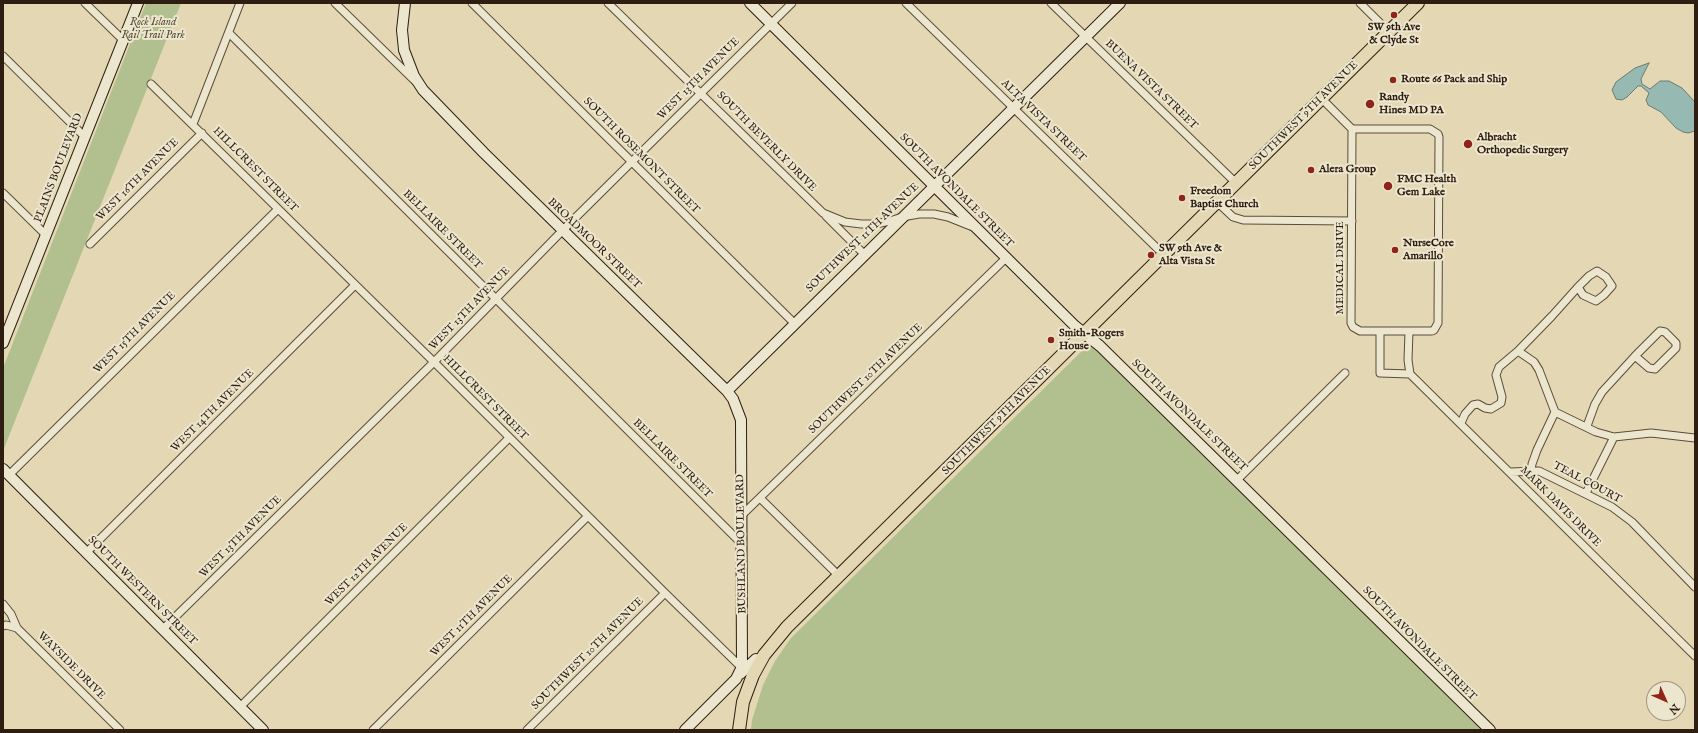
<!DOCTYPE html>
<html>
<head>
<meta charset="utf-8">
<style>
  body { margin:0 }
  #map { position:relative; width:1698px; height:733px; overflow:hidden; background:#e3d8b3; font-family:"IM FELL English",serif }
  canvas { display:block }
  .frame { position:absolute; inset:0; border:4px solid #2e1e11; pointer-events:none }
  .north { position:absolute; left:1646px; top:681px; width:40px; height:40px; box-sizing:border-box; background:#ede6ce; border:1px solid #a19682; border-radius:50%; rotate:135deg; font-size:11px; font-weight:700; line-height:16px; text-align:center; color:#2e1e11 }
  .north::after { content:''; display:block; margin:auto; width:14px; height:18px; background:#8f2418; clip-path:polygon(50% 0,100% 100%,50% 72%,0 100%) }
</style>
</head>
<body>
<div id="map">
<canvas width="1698" height="733"></canvas>
<div class="frame"></div>
<div class="north">N</div>
</div>
<script>
const g = document.querySelector('canvas').getContext('2d');
g.lineJoin = 'round';
function fillPath(path, color) {
  g.fillStyle = color;
  g.fill(path, 'evenodd');
}
function poly(rows) {
  const path = new Path2D();
  for (const r of rows) {
    path.moveTo(r[0], r[1]);
    for (let i = 2; i < r.length; i += 2) path.lineTo(r[i], r[i + 1]);
  }
  return path;
}
function strokePath(path, color, width, dash) {
  g.strokeStyle = color;
  g.lineWidth = width;
  g.lineCap = dash ? 'butt' : 'round';
  g.setLineDash(dash || []);
  g.stroke(path);
}
function write(font, color, halo, rows, align = 'center') {
  g.font = font + ' "IM FELL English",serif';
  g.lineWidth = 4;
  g.setLineDash([]);
  g.textBaseline = 'middle';
  g.strokeStyle = halo;
  g.fillStyle = color;
  for (const [text, x, y, turn = 0] of rows) {
    g.save();
    g.translate(x, y);
    g.rotate((+turn || 0) * Math.PI / 180);
    g.textAlign = isNaN(turn) ? turn : align;
    if (halo) g.strokeText(text, 0, 0);
    g.fillText(text, 0, 0);
    g.restore();
  }
}
fillPath(poly([
  [146,3,181,3,3,451,3,368],
  [1091,345,1097,348,1483,730,751,730,752,720,763,685,775,661,791,638,1087,346]
]), '#b2bf8e');
const water = poly([
  [1649,63,1641,79,1642,84,1650,89,1660,81,1669,81,1682,88,1695,102,1695,131,1688,133,1683,132,1676,128,1661,112,1648,105,1646,100,1649,93,1641,86,1638,86,1627,97,1622,100,1616,99,1612,90,1616,82,1635,68,1649,63]
]);
fillPath(water, '#96b9b1');
strokePath(water, '#6c7b71', 1);
const street = poly([
  [85,3,123,40],
  [335,3,415,81],
  [472,3,794,323],
  [608,3,823,213,845,222,861,224,876,224,890,221,902,217,919,214,934,214,948,217,973,227],
  [906,3,1164,255],
  [1051,3,1236,183],
  [1360,3,1389,32],
  [229,33,742,544],
  [3,56,84,136],
  [151,84,434,362,665,593,743,669],
  [1322,99,1352,129,1351,323,1353,327,1360,331,1432,331,1434,330,1438,323,1439,137,1438,134,1430,129,1352,129],
  [193,124,240,3],
  [3,193,46,235],
  [1217,202,1233,217,1243,220,1352,221],
  [826,216,864,254],
  [90,244,202,133],
  [1380,332,1380,373,1410,374],
  [1409,332,1408,360,1410,374,1695,656],
  [1518,351,1534,362,1539,370,1555,412,1596,432,1614,437,1651,433,1695,438],
  [1461,423,1465,414,1473,405,1478,404,1485,408,1491,409,1501,403,1502,397,1496,375,1499,367,1518,351,1552,316,1578,287,1589,276,1597,271,1606,277,1612,286,1604,295,1596,301,1583,295,1578,287],
  [1587,426,1595,404,1602,392,1635,356,1660,331,1665,332,1676,343,1676,348,1655,369,1649,368,1635,356],
  [1531,470,1532,464,1537,450,1555,412],
  [1510,472,1539,471,1612,507,1632,522,1695,587],
  [9,475,278,209],
  [1237,480,1345,373],
  [1586,493,1614,437],
  [760,498,839,576],
  [741,516,1006,258],
  [86,553,355,285],
  [3,604,11,614,17,628],
  [3,626,6,625,17,628,120,730],
  [163,629,434,362,563,230,792,3],
  [241,706,509,438],
  [373,730,587,517],
  [527,730,665,593]
]);
const secondary = poly([
  [405,3,402,30,404,50,414,76,423,90,484,153,727,391,733,399,741,420,742,667,736,679,685,730],
  [750,3,1075,326,1100,346,1490,730],
  [3,343,138,3],
  [727,391,1120,3],
  [3,469,263,730],
  [740,674,756,659]
]);
const primary = poly([
  [739,730,743,702,753,675,764,655,787,627,1418,3]
]);
strokePath(street, '#5b4c3a', 9);
strokePath(secondary, '#2e1e11', 12);
strokePath(primary, '#2e1e11', 14);
strokePath(street, '#ede6ce', 7);
strokePath(secondary, '#ede6ce', 10);
strokePath(primary, '#e3d8b3', 12);
for (const [x, y, r, color] of [
  [1394,15,4,"#8f2418"],
  [1393,80,4,"#8f2418"],
  [1370,104,5,"#8f2418"],
  [1468,144,5,"#8f2418"],
  [1311,170,4,"#8f2418"],
  [1388,186,5,"#8f2418"],
  [1182,198,4,"#8f2418"],
  [1395,250,4,"#8f2418"],
  [1151,255,4,"#8f2418"],
  [1051,340,4,"#8f2418"]
]) {
  const dot = new Path2D();
  dot.arc(x, y, r, 0, 2 * Math.PI);
  g.fillStyle = color;
  g.fill(dot);
  strokePath(dot, '#ede6ce', 1.5);
}
write('italic 11px', '#564e36', '#ede6ce', [
  ["Rock Island",153,23],
  ["Rail Trail Park",153,36]
]);
write('bold 11px', '#2e1e11', '#ede6ce', [
  ["SW 9th Ave",1394,28,"center"],
  ["& Clyde St",1394,41,"center"],
  ["Route 66 Pack and Ship",1401,80],
  ["Randy",1379,98],
  ["Hines MD PA",1379,111],
  ["Albracht",1477,138],
  ["Orthopedic Surgery",1477,151],
  ["Alera Group",1319,170],
  ["FMC Health",1397,180],
  ["Gem Lake",1397,193],
  ["Freedom",1190,192],
  ["Baptist Church",1190,205],
  ["NurseCore",1403,244],
  ["Amarillo",1403,257],
  ["SW 9th Ave &",1159,249],
  ["Alta Vista St",1159,262],
  ["Smith-Rogers",1059,334],
  ["House",1059,347]
], 'left');
write('11px', '#2e1e11', '#ede6ce', [
  ["WEST 13TH AVENUE",699,79,-45],
  ["BUENA VISTA STREET",1151,85,44],
  ["SOUTHWEST 9TH AVENUE",1304,116,-45],
  ["ALTA VISTA STREET",1043,121,44],
  ["SOUTH BEVERLY DRIVE",766,142,45],
  ["SOUTH ROSEMONT STREET",641,156,45],
  ["PLAINS BOULEVARD",59,168,-69],
  ["HILLCREST STREET",255,170,45],
  ["WEST 16TH AVENUE",138,180,-45],
  ["SOUTH AVONDALE STREET",956,191,45],
  ["BELLAIRE STREET",442,230,45],
  ["SOUTHWEST 11TH AVENUE",863,238,-44],
  ["BROADMOOR STREET",594,244,44],
  ["MEDICAL DRIVE",1341,268,-90],
  ["WEST 13TH AVENUE",470,309,-46],
  ["WEST 15TH AVENUE",135,333,-45],
  ["SOUTHWEST 10TH AVENUE",866,379,-44],
  ["HILLCREST STREET",485,398,45],
  ["WEST 14TH AVENUE",213,411,-45],
  ["SOUTH AVONDALE STREET",1189,416,44],
  ["SOUTHWEST 9TH AVENUE",997,421,-45],
  ["BELLAIRE STREET",672,459,45],
  ["TEAL COURT",1587,483,28],
  ["MARK DAVIS DRIVE",1560,507,45],
  ["WEST 13TH AVENUE",241,537,-45],
  ["BUSHLAND BOULEVARD",742,544,-91],
  ["WEST 12TH AVENUE",367,565,-45],
  ["SOUTH WESTERN STREET",142,591,45],
  ["WEST 11TH AVENUE",472,616,-45],
  ["SOUTH AVONDALE STREET",1419,644,45],
  ["SOUTHWEST 10TH AVENUE",588,654,-45],
  ["WAYSIDE DRIVE",71,666,45]
]);
</script>
</body>
</html>
